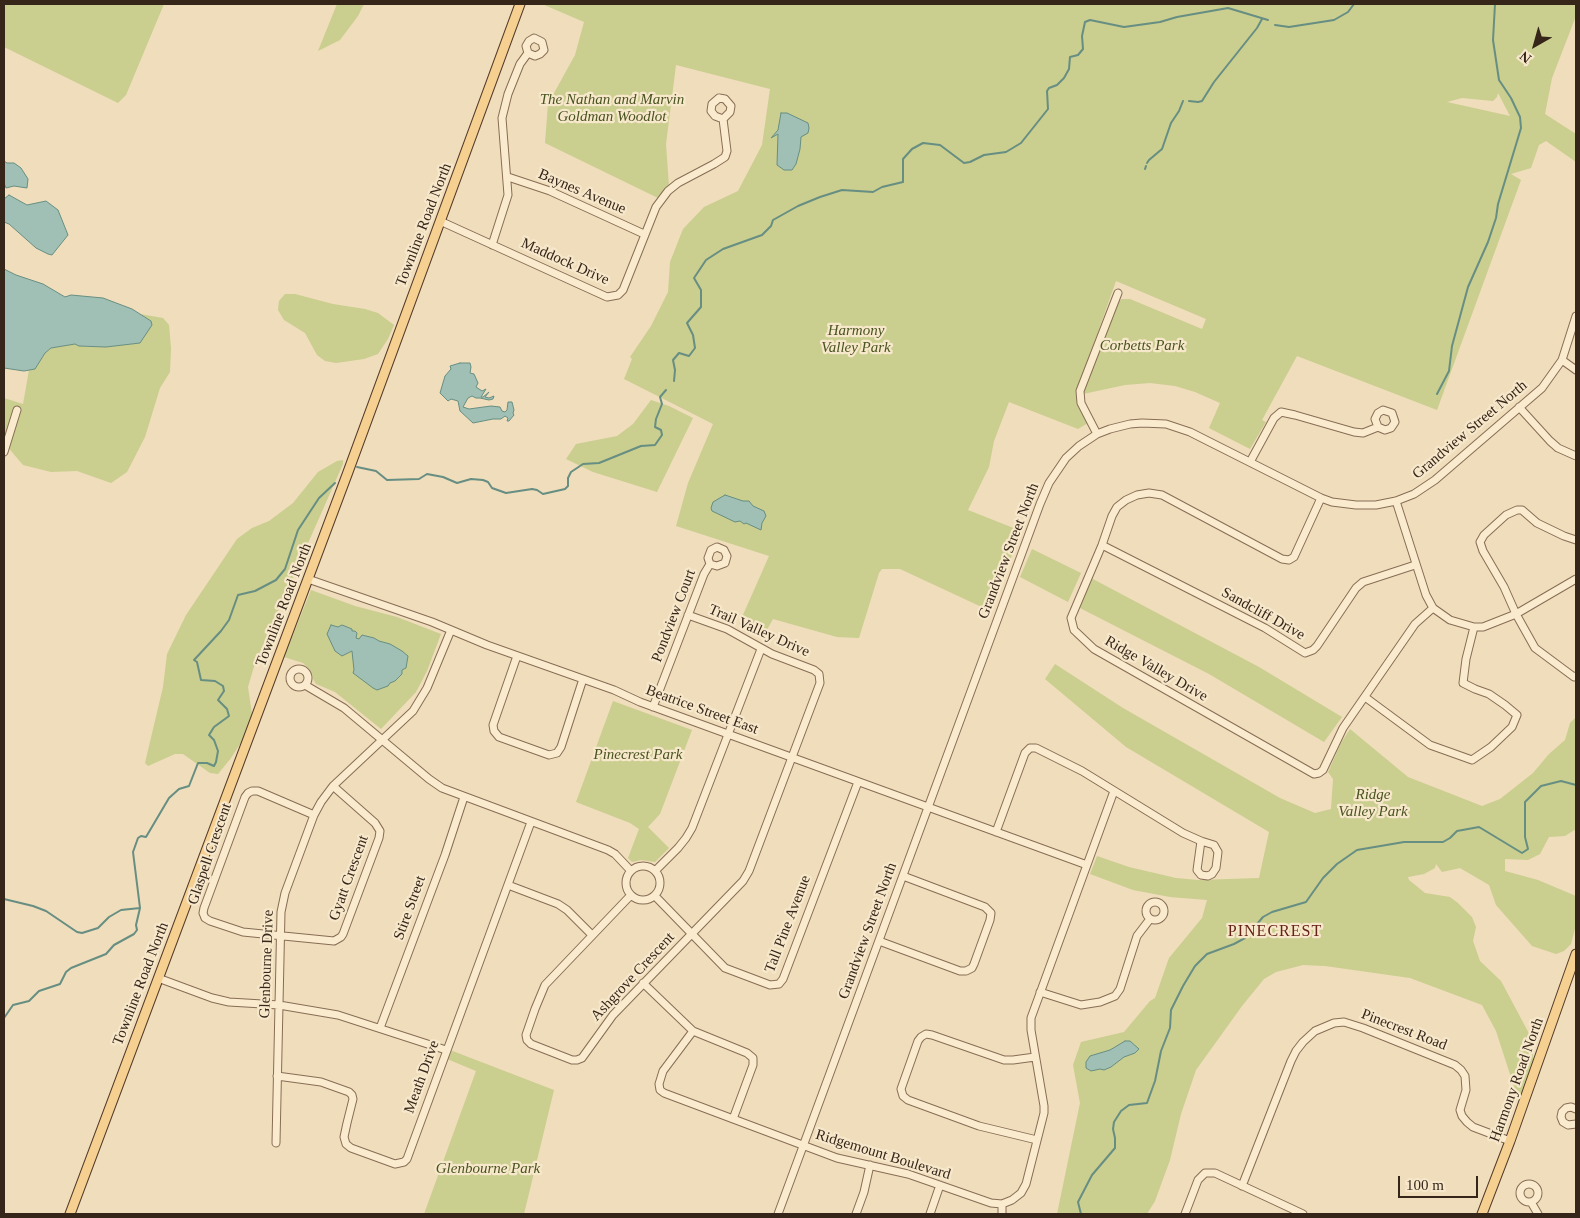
<!DOCTYPE html>
<html>
<head>
<meta charset="utf-8">
<style>
  body { margin:0 }
  #map { position:relative; width:1580px; height:1218px; overflow:hidden; background:#efddbb; font-family:"Times New Roman",serif }
  canvas { display:block }
  .frame { position:absolute; inset:0; border:5px solid #36261a; pointer-events:none }
  .north { position:absolute; left:1510px; top:20px; width:50px; height:50px; -webkit-text-stroke:4px #f7e8cb; paint-order:stroke; rotate:218deg; font-size:14px; font-weight:700; line-height:20px; text-align:center; color:#36261a }
  .north::after { content:''; display:block; margin:auto; width:18px; height:22px; background:#36261a; clip-path:polygon(50% 0,100% 100%,50% 72%,0 100%) }
  .scale { position:absolute; left:1398px; top:1176px; width:80px; height:22px; box-sizing:border-box; border:2px solid #36261a; border-top:0; padding-left:6px; font-size:15px; line-height:18px; white-space:nowrap; color:#36261a; -webkit-text-stroke:4px #f7e8cb; paint-order:stroke }
</style>
</head>
<body>
<div id="map">
<canvas width="1580" height="1218"></canvas>
<div class="frame"></div>
<div class="north">N</div>
<div class="scale">100 m</div>
</div>
<script>
const g = document.querySelector('canvas').getContext('2d');
g.lineJoin = 'round';
function fillPath(path, color) {
  g.fillStyle = color;
  g.fill(path, 'evenodd');
}
function poly(rows) {
  const path = new Path2D();
  for (const r of rows) {
    if (r.length === 3) {
      path.moveTo(r[0] + r[2], r[1]);
      path.arc(r[0], r[1], r[2], 0, 2 * Math.PI);
      continue;
    }
    path.moveTo(r[0], r[1]);
    for (let i = 2; i < r.length; i += 2) path.lineTo(r[i], r[i + 1]);
  }
  return path;
}
function strokePath(path, color, width, dash) {
  g.strokeStyle = color;
  g.lineWidth = width;
  g.lineCap = dash ? 'butt' : 'round';
  g.setLineDash(dash || []);
  g.stroke(path);
}
function write(font, color, halo, rows, align = 'center') {
  g.font = font + ' "Times New Roman",serif';
  g.lineWidth = 4.5;
  g.setLineDash([]);
  g.textBaseline = 'middle';
  g.strokeStyle = halo;
  g.fillStyle = color;
  for (const [text, x, y, turn = 0] of rows) {
    g.save();
    g.translate(x, y);
    g.rotate((+turn || 0) * Math.PI / 180);
    g.textAlign = isNaN(turn) ? turn : align;
    if (halo) g.strokeText(text, 0, 0);
    g.fillText(text, 0, 0);
    g.restore();
  }
}
fillPath(poly([
  [4,4,164,4,126,95,118,103,4,47],
  [337,4,364,4,358,16,340,40,318,51],
  [542,4,1576,4,1576,16,1552,78,1545,114,1576,134,1576,162,1546,141,1539,145,1531,168,1511,174,1521,180,1437,410,1297,356,1262,420,1266,422,1250,449,1209,428,1220,403,1195,392,1175,386,1150,383,1125,385,1083,394,1119,301,1122,299,1130,299,1202,329,1206,319,1116,281,1077,391,1079,406,1088,423,1078,429,1009,402,994,441,989,467,968,510,1016,529,1013,536,1018,539,1006,571,1001,569,986,609,900,569,882,569,879,573,859,638,837,637,773,619,763,637,749,629,747,630,739,624,769,556,676,526,688,483,713,424,624,379,632,359,630,357,651,326,668,292,670,262,683,229,704,207,738,191,762,145,770,89,676,65,666,144,669,187,658,198,545,143,548,104,575,55,584,22],
  [1498,93,1510,116,1447,102,1462,98,1493,101,1497,97],
  [285,294,295,294,333,304,365,309,378,313,394,325,388,339,378,354,364,359,336,363,325,361,317,355,305,333,284,320,278,310,279,301],
  [140,314,163,318,169,325,171,348,170,372,160,388,145,437,127,472,111,483,77,471,51,472,23,465,6,445,4,450,4,398,23,404,29,370,35,369,45,353,51,348,75,344,79,346,106,347,140,343,151,321],
  [651,400,669,406,693,418,657,492,593,472,566,459,576,444,617,436,633,424],
  [343,460,343,464,255,663,248,687,252,714,244,738,231,758,218,774,210,773,183,754,175,754,148,766,145,763,163,687,167,654,186,615,237,539,252,528,269,521,293,503,318,472,337,461],
  [1032,549,1081,573,1068,602,1020,577],
  [1091,578,1259,667,1342,717,1324,742,1209,674,1078,607],
  [311,590,355,606,397,617,441,634,427,671,416,692,381,729,335,692,316,684,313,679,311,671,303,663,284,657],
  [1055,664,1123,708,1280,798,1315,813,1331,809,1333,779,1328,772,1341,743,1350,729,1408,777,1482,806,1500,799,1533,773,1549,754,1565,740,1570,723,1576,717,1576,829,1565,836,1549,837,1540,854,1528,860,1505,859,1505,871,1538,880,1576,896,1576,925,1571,944,1564,951,1556,954,1532,946,1496,905,1489,885,1460,868,1442,872,1436,864,1435,868,1424,874,1408,877,1409,880,1425,893,1450,897,1458,903,1472,917,1476,927,1473,941,1480,961,1501,981,1533,1041,1533,1084,1519,1102,1496,1031,1482,1005,1410,978,1325,966,1303,965,1276,972,1264,979,1242,1006,1196,1070,1181,1114,1170,1160,1155,1201,1147,1214,1057,1214,1080,1103,1073,1065,1081,1042,1124,1032,1150,1001,1155,998,1169,958,1202,918,1207,900,1170,897,1133,890,1090,874,1097,856,1129,867,1176,878,1198,880,1259,878,1269,832,1126,747,1045,679],
  [613,701,692,730,660,814,648,827,669,848,655,862,641,860,632,862,628,858,639,829,630,823,576,802],
  [450,1050,554,1090,524,1214,424,1214,476,1071,447,1059]
]), '#cace8f');
const water = poly([
  [781,113,787,113,808,123,809,128,808,133,801,137,800,149,796,164,792,170,784,170,777,165,778,134,771,138,778,130,781,113],
  [4,161,7,163,14,163,21,168,28,179,27,188,14,186,6,188,4,183,4,161],
  [9,195,27,205,46,201,58,210,68,235,52,255,48,254,36,248,9,224,4,222,4,199,9,195],
  [4,269,16,275,43,284,65,297,71,295,103,298,132,309,151,321,152,325,140,343,106,347,79,346,75,344,51,348,45,353,35,369,24,371,4,368,4,269],
  [460,363,470,363,471,367,470,373,474,374,478,383,476,387,482,391,486,389,481,397,483,397,489,392,485,397,489,398,494,396,493,399,489,400,480,398,476,398,472,396,468,398,463,407,469,409,491,406,500,407,502,411,505,412,507,410,508,402,512,402,514,410,513,413,514,415,509,421,507,421,508,418,505,416,501,419,493,419,473,423,460,411,458,401,451,399,448,401,440,393,445,376,451,369,450,366,460,363],
  [725,495,743,501,749,501,753,506,764,511,766,516,762,523,761,530,746,523,744,524,740,521,735,522,712,511,711,508,713,502,725,495],
  [331,625,338,627,342,625,352,629,352,631,355,631,357,633,356,638,359,639,362,635,374,638,379,641,390,644,402,651,408,656,406,668,402,670,402,674,395,681,390,683,388,686,377,690,373,688,353,673,354,670,352,651,342,656,335,651,327,634,331,625],
  [1125,1041,1130,1041,1139,1049,1135,1053,1124,1057,1111,1067,1104,1070,1100,1069,1091,1071,1086,1068,1086,1062,1090,1056,1110,1050,1125,1041]
]);
fillPath(water, '#a0c0b5');
strokePath(water, '#678e82', 1);
strokePath(poly([
  [1275,25,1289,27,1334,20,1348,12,1354,4],
  [1189,101,1198,102,1202,101,1214,82,1257,28,1262,19],
  [1147,163,1149,160,1162,149,1171,123,1179,111,1183,101],
  [1145,169,1146,166],
  [674,381,675,370,673,360,679,353,689,356,695,348,693,335,687,323,701,307,701,290,694,278,706,260,723,249,762,235,771,226,773,220,798,206,820,197,842,190,873,192,882,187,903,182,903,159,912,149,923,143,940,145,964,163,970,162,984,155,1006,152,1021,143,1048,109,1047,91,1049,88,1057,85,1064,78,1069,69,1070,57,1078,55,1083,49,1082,36,1085,22,1090,20,1124,27,1160,22,1177,17,1228,8,1268,20],
  [1437,394,1449,371,1452,346,1468,287,1488,242,1496,218,1498,204,1521,128,1520,117,1511,98,1499,80,1493,40,1495,4],
  [357,467,376,471,387,480,419,479,427,474,443,477,457,483,471,479,483,480,488,482,492,488,506,493,532,489,537,490,543,494,565,489,568,486,568,478,571,472,583,464,599,463,641,446,655,445,662,435,661,430,655,427,656,419,662,404,660,397,666,390],
  [4,899,33,906,46,911,77,932,82,933,98,928,109,917,121,910,140,908],
  [4,1018,13,1005,29,1001,39,991,60,984,66,972,71,968,106,954,114,945,134,934,137,930,136,925,140,908,133,852,138,838,141,836,146,837,169,798,179,789,189,786,198,763,207,763,214,766,216,762,218,751,214,740,209,735,214,727,229,716,227,709,218,700,224,691,223,686,215,681,201,680,197,662,194,660,221,631,229,620,238,595,255,591,276,580,285,569,298,530,319,498,335,483],
  [1081,1214,1078,1202,1092,1175,1115,1148,1115,1138,1113,1129,1114,1122,1121,1111,1129,1105,1147,1103,1155,1081,1161,1051,1170,1028,1171,1010,1183,986,1195,966,1207,954,1234,944,1245,938,1263,917,1272,912,1306,902,1323,878,1337,864,1357,850,1404,842,1443,842,1450,838,1457,831,1479,827,1522,853,1528,849,1525,837,1525,802,1541,786,1561,781,1576,785]
]), '#678e82', 2);
const minor = poly([
  [719,98,725,99,731,106,730,112,723,119,715,116,711,111,712,104,719,98],
  [508,177,550,191,644,234],
  [440,221,607,297,618,295,623,290,656,207,668,191,678,183,714,164,725,157,727,151,723,119],
  [492,245,508,195,502,118,508,94,520,64,528,53,535,56,540,54,544,50,542,42,534,38,529,41,526,46,528,53],
  [1562,360,1576,370],
  [1519,407,1550,441,1558,448,1576,456],
  [1097,434,1081,403,1080,391,1118,293],
  [4,452,17,410],
  [1250,462,1274,418,1281,412,1295,415,1354,432,1363,433,1378,427,1385,430,1391,428,1395,422,1392,413,1383,410,1378,413,1375,419,1378,427],
  [1321,498,1294,557,1289,560,1282,559,1162,495,1149,493,1137,495,1126,500,1117,507,1112,516,1102,545,1071,618,1074,630,1094,649,1314,774,1319,773,1323,770,1343,728,1415,624,1433,608],
  [1396,501,1426,595,1433,608,1450,620,1474,627,1483,627,1516,614,1576,579],
  [1576,540,1564,536,1537,523,1522,510,1517,510,1506,515,1484,535,1480,542,1483,551,1504,587,1516,614,1535,648,1574,677,1576,676],
  [1102,545,1265,628,1305,653,1313,650,1317,646,1356,588,1363,582,1415,565],
  [308,579,432,622,487,645,614,690,640,702,1087,865],
  [517,656,493,725,494,731,499,737,549,755,557,753,561,747,583,679],
  [299,678,9],
  [305,685,344,708,429,779,442,788,608,850,615,854,631,871],
  [1365,697,1430,745,1472,760,1491,747,1512,727,1517,715,1505,705,1489,694,1475,689,1463,683,1466,659,1474,627],
  [653,707,704,574,710,564,717,566,725,563,727,556,724,550,717,547,711,550,708,558,710,564],
  [314,815,258,791,252,791,248,793,245,797,204,908,203,913,205,918,210,921,243,932,334,941,341,937,343,934,379,838,380,831,375,823,333,786],
  [996,832,1025,753,1030,748,1036,748,1082,771,1183,833,1201,841,1214,845,1218,852,1216,868,1212,874,1208,876,1201,875,1197,870,1201,841],
  [643,883,17],
  [655,871,678,848,686,838,692,828,761,649],
  [508,885,558,904,567,910,592,935],
  [631,895,545,985,535,1009,526,1035,527,1040,531,1044,572,1060,577,1060,582,1058,613,1015,743,881,749,871,820,683,819,674,814,670,772,654,727,629,688,615],
  [655,896,725,968,770,985,779,984,783,979,858,782],
  [1155,911,9],
  [879,941,960,971,966,971,972,968,974,964,990,920,991,913,985,907,903,876],
  [158,978,212,998,229,1002,279,1005,338,1015,446,1050],
  [643,983,693,1031,747,1053,753,1058,753,1065,733,1119],
  [1040,992,1081,1005,1100,1002,1115,996,1120,989,1137,936,1150,919],
  [380,1028,445,855,464,797],
  [693,1031,663,1071,659,1084,660,1090,664,1093,837,1158,908,1174,991,1203,1002,1204,1012,1200,1021,1193,1026,1184,1044,1113,1044,1106,1031,1030,1031,1018,1114,791],
  [1035,1057,1013,1060,1004,1060,932,1035,926,1034,921,1037,918,1041,901,1089,903,1096,908,1100,979,1126,1037,1140],
  [277,1076,321,1082,349,1092,352,1095,353,1099,347,1123,344,1137,346,1144,351,1148,395,1164,404,1162,407,1159,531,822],
  [1576,1109,1571,1107,1566,1108,1562,1112,1561,1117,1563,1122,1568,1125,1576,1124],
  [276,1143,281,912,285,893,314,815,321,802,333,786,413,711,427,688,451,630],
  [1529,1193,9],
  [1242,1186,1291,1061,1296,1051,1303,1042,1315,1031,1334,1023,1344,1022,1363,1028,1455,1065,1461,1070,1465,1076,1466,1090,1460,1110,1462,1116,1467,1122,1473,1127,1510,1141],
  [1531,1202,1538,1214],
  [778,1214,1040,504,1049,483,1066,458,1079,446,1097,434,1110,429,1130,424,1142,423,1166,424,1190,432,1321,498,1332,502,1356,505,1376,505,1396,501,1414,494,1435,480,1542,388,1562,360,1576,316],
  [856,1214,864,1192,870,1165],
  [930,1214,940,1185],
  [1002,1214,1002,1204],
  [1185,1214,1198,1180,1205,1173,1215,1173,1303,1214]
]);
const major = poly([
  [70,1214,348,472,520,4],
  [1482,1214,1510,1141,1576,954]
]);
strokePath(minor, '#876d55', 9);
strokePath(major, '#543b2a', 11);
strokePath(minor, '#faebcf', 7);
strokePath(major, '#f6d090', 9);
write('italic 15px', '#495320', '#f7e8cb', [
  ["The Nathan and Marvin",612,100],
  ["Goldman Woodlot",612,117],
  ["Harmony",856,331],
  ["Valley Park",856,348],
  ["Corbetts Park",1142,346],
  ["Pinecrest Park",638,755],
  ["Ridge",1373,795],
  ["Valley Park",1373,812],
  ["Glenbourne Park",488,1169]
]);
write('15px', '#36261a', '#f7e8cb', [
  ["Baynes Avenue",582,192,23],
  ["Townline Road North",424,225,-69],
  ["Maddock Drive",565,262,24],
  ["Grandview Street North",1470,430,-40],
  ["Grandview Street North",1009,551,-69],
  ["Townline Road North",284,605,-69],
  ["Sandcliff Drive",1263,614,29],
  ["Pondview Court",674,616,-69],
  ["Trail Valley Drive",759,631,24],
  ["Ridge Valley Drive",1156,669,30],
  ["Beatrice Street East",702,710,20],
  ["Glaspell Crescent",210,854,-71],
  ["Gyatt Crescent",349,878,-70],
  ["Stire Street",410,908,-70],
  ["Tall Pine Avenue",788,924,-69],
  ["Grandview Street North",868,931,-70],
  ["Glenbourne Drive",267,964,-88],
  ["Ashgrove Crescent",633,977,-47],
  ["Townline Road North",141,984,-69],
  ["Pinecrest Road",1404,1030,21],
  ["Meath Drive",422,1077,-70],
  ["Harmony Road North",1517,1080,-70],
  ["Ridgemount Boulevard",883,1155,17]
]);
g.letterSpacing = '1px';
write('16px', '#642318', '#f7e8cb', [
  ["PINECREST",1275,932]
]);
g.letterSpacing = '0px';
</script>
</body>
</html>
